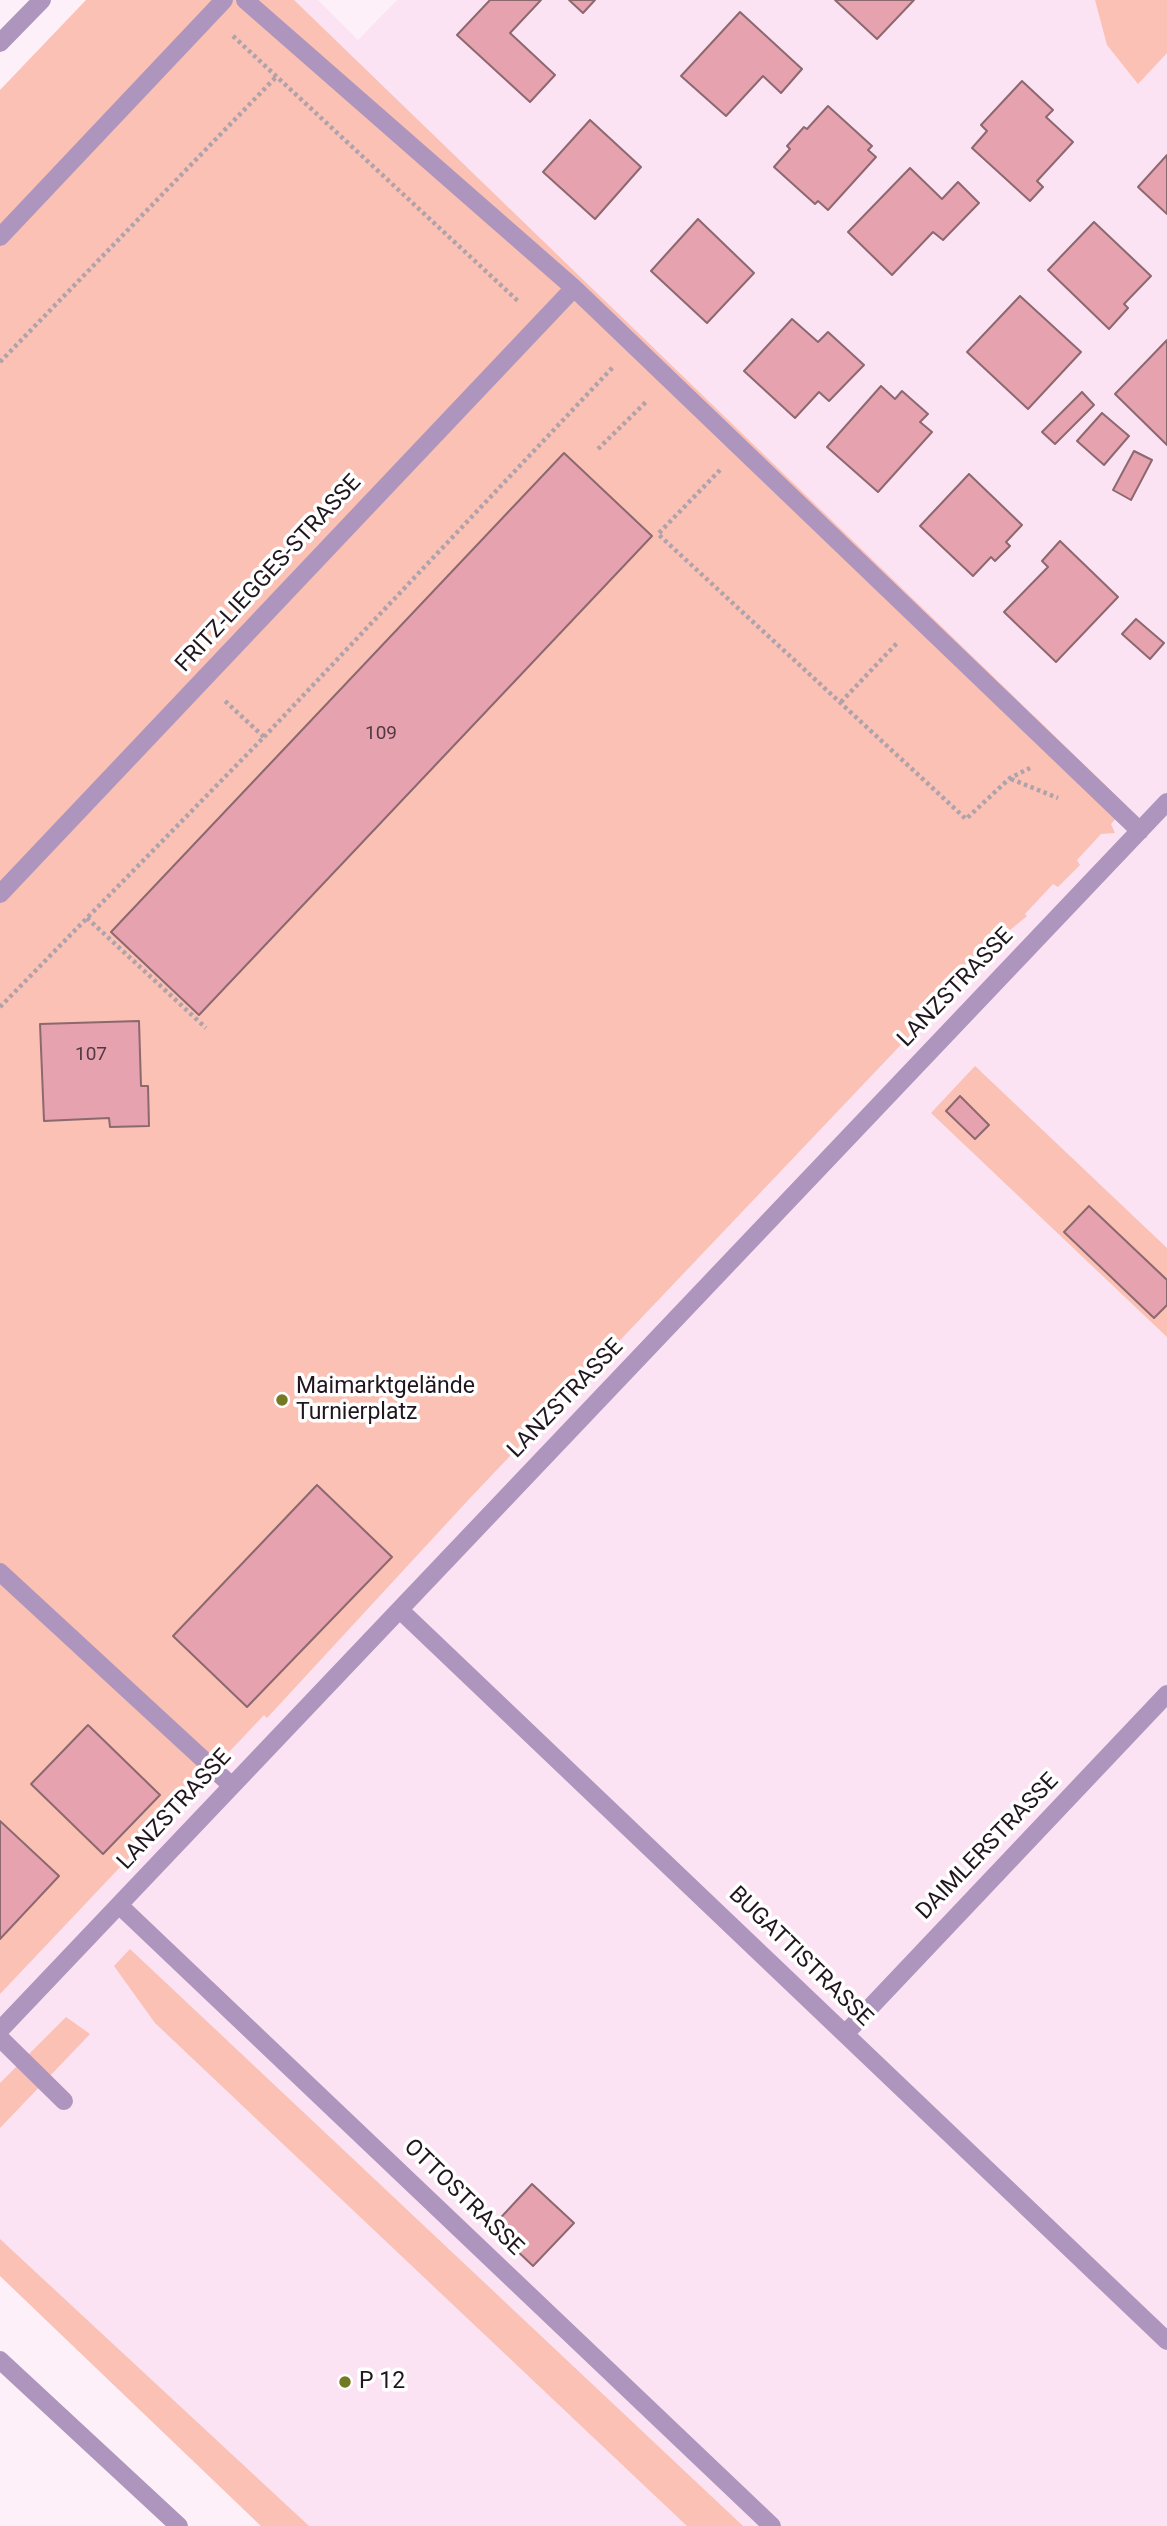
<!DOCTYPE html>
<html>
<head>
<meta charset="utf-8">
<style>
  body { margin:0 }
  canvas { display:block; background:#fef0f9 }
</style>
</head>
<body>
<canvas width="1167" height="2526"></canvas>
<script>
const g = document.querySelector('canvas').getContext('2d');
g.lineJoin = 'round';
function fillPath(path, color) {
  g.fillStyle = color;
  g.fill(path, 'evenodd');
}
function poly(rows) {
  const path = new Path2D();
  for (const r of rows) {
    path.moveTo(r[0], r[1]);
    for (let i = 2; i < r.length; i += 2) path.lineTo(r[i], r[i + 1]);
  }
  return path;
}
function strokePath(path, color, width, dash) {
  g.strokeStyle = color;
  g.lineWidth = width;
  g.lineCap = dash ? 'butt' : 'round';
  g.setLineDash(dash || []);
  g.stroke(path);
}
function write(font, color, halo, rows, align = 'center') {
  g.font = font + ' Roboto,sans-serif';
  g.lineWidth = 7;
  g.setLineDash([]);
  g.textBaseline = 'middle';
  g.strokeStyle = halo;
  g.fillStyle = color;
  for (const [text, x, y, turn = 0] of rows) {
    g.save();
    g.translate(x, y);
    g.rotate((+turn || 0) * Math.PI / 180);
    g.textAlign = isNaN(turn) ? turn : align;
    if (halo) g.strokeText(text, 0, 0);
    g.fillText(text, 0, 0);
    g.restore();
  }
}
fillPath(poly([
  [127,0,318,0,358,40,397,0,1167,0,1167,2526,261,2526,0,2276,0,134]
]), '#fce3f3');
fillPath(poly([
  [86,0,294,0,1127,806,1111,824,1115,833,1101,834,1077,860,1080,865,1058,887,1053,884,1025,914,1027,916,1010,930,471,1497,267,1718,264,1715,0,1994,0,90],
  [1095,0,1167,0,1167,53,1138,84,1107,45],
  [975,1066,1167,1248,1167,1337,931,1113],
  [130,1949,743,2526,687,2526,155,2023,114,1966],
  [66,2017,90,2034,0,2128,0,2083],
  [0,2239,309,2526,261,2526,0,2276]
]), '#fac1b4');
const building = poly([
  [490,0,541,0,510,33,555,75,530,102,457,35,490,0],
  [569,0,595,0,583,13,569,0],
  [835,0,914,0,877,39,835,0],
  [740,12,802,69,781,93,763,76,726,116,681,76,740,12],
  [1022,81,1053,110,1046,117,1073,142,1037,181,1043,187,1030,201,972,148,987,131,981,125,1022,81],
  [828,106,872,146,868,150,876,157,828,210,818,201,815,204,774,167,790,149,787,146,804,127,807,129,828,106],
  [590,120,641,167,595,219,543,172,590,120],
  [1167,155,1167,214,1138,187,1167,155],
  [910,168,942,199,958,182,979,203,943,240,933,232,892,275,848,232,910,168],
  [698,219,754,273,707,323,651,271,698,219],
  [1094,222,1151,276,1124,304,1128,308,1109,329,1048,270,1094,222],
  [1020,296,1081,352,1028,409,967,352,1020,296],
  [792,319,818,342,828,332,864,365,829,401,819,392,795,418,744,371,792,319],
  [1167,340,1167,445,1115,394,1167,340],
  [881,386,895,399,902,391,928,414,920,422,932,432,878,492,827,447,881,386],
  [1082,392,1094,405,1055,444,1042,432,1082,392],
  [1102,413,1129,436,1104,465,1077,441,1102,413],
  [1134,451,1152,460,1131,500,1113,490,1134,451],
  [564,453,652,536,199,1015,111,932,564,453],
  [969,474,1022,525,1006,542,1010,546,995,561,991,557,973,576,920,526,969,474],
  [1060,541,1118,597,1056,662,1004,612,1048,567,1042,561,1060,541],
  [1136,619,1164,643,1150,659,1122,634,1136,619],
  [139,1021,141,1086,148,1086,149,1126,110,1127,109,1118,44,1121,40,1024,139,1021],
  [960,1096,989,1125,975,1139,946,1111,960,1096],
  [1089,1206,1167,1280,1167,1305,1154,1318,1064,1232,1089,1206],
  [317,1485,392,1557,247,1707,173,1636,317,1485],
  [88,1725,160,1795,103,1854,31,1784,88,1725],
  [0,1821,59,1876,0,1939,0,1821],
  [532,2184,574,2223,533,2266,492,2227,532,2184]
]);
fillPath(building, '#e6a2af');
strokePath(building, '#8c686f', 2);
strokePath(poly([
  [233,36,519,302],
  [0,362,276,77],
  [598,449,647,401],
  [720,470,658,534,966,819,1010,778,1030,768],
  [841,702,898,642],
  [264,737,614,366],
  [1011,779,1058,798],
  [87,918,206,1028],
  [0,1007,264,737,224,700]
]), '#afa2aa', 4.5, [3.5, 3.5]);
strokePath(poly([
  [245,0,574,288,1140,831],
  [0,43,42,0],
  [0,237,224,0],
  [0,894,574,288],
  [0,1572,232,1786],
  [400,1610,1167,2341],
  [119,1905,772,2526],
  [0,2030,1167,802],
  [845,2034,1167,1694],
  [0,2038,64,2101],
  [0,2360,179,2526]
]), '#ae95bd', 18);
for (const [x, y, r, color] of [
  [282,1400,7,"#747a24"],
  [345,2382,7,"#747a24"]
]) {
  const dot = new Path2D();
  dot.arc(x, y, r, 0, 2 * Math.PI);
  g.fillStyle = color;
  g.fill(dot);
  strokePath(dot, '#fff', 2.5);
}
write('19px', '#523942', null, [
  ["109",381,734],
  ["107",91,1055]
]);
write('23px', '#21161d', '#fff', [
  ["FRITZ-LIEGGES-STRASSE",269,574,-47],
  ["LANZSTRASSE",956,988,-46],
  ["LANZSTRASSE",566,1399,-46],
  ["LANZSTRASSE",175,1810,-47],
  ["DAIMLERSTRASSE",988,1847,-46],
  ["BUGATTISTRASSE",800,1957,44],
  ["OTTOSTRASSE",463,2198,44]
]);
write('23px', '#21161d', '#fff', [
  ["Maimarktgelände",296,1387],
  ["Turnierplatz",296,1413],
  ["P 12",359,2382]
], 'left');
</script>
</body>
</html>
